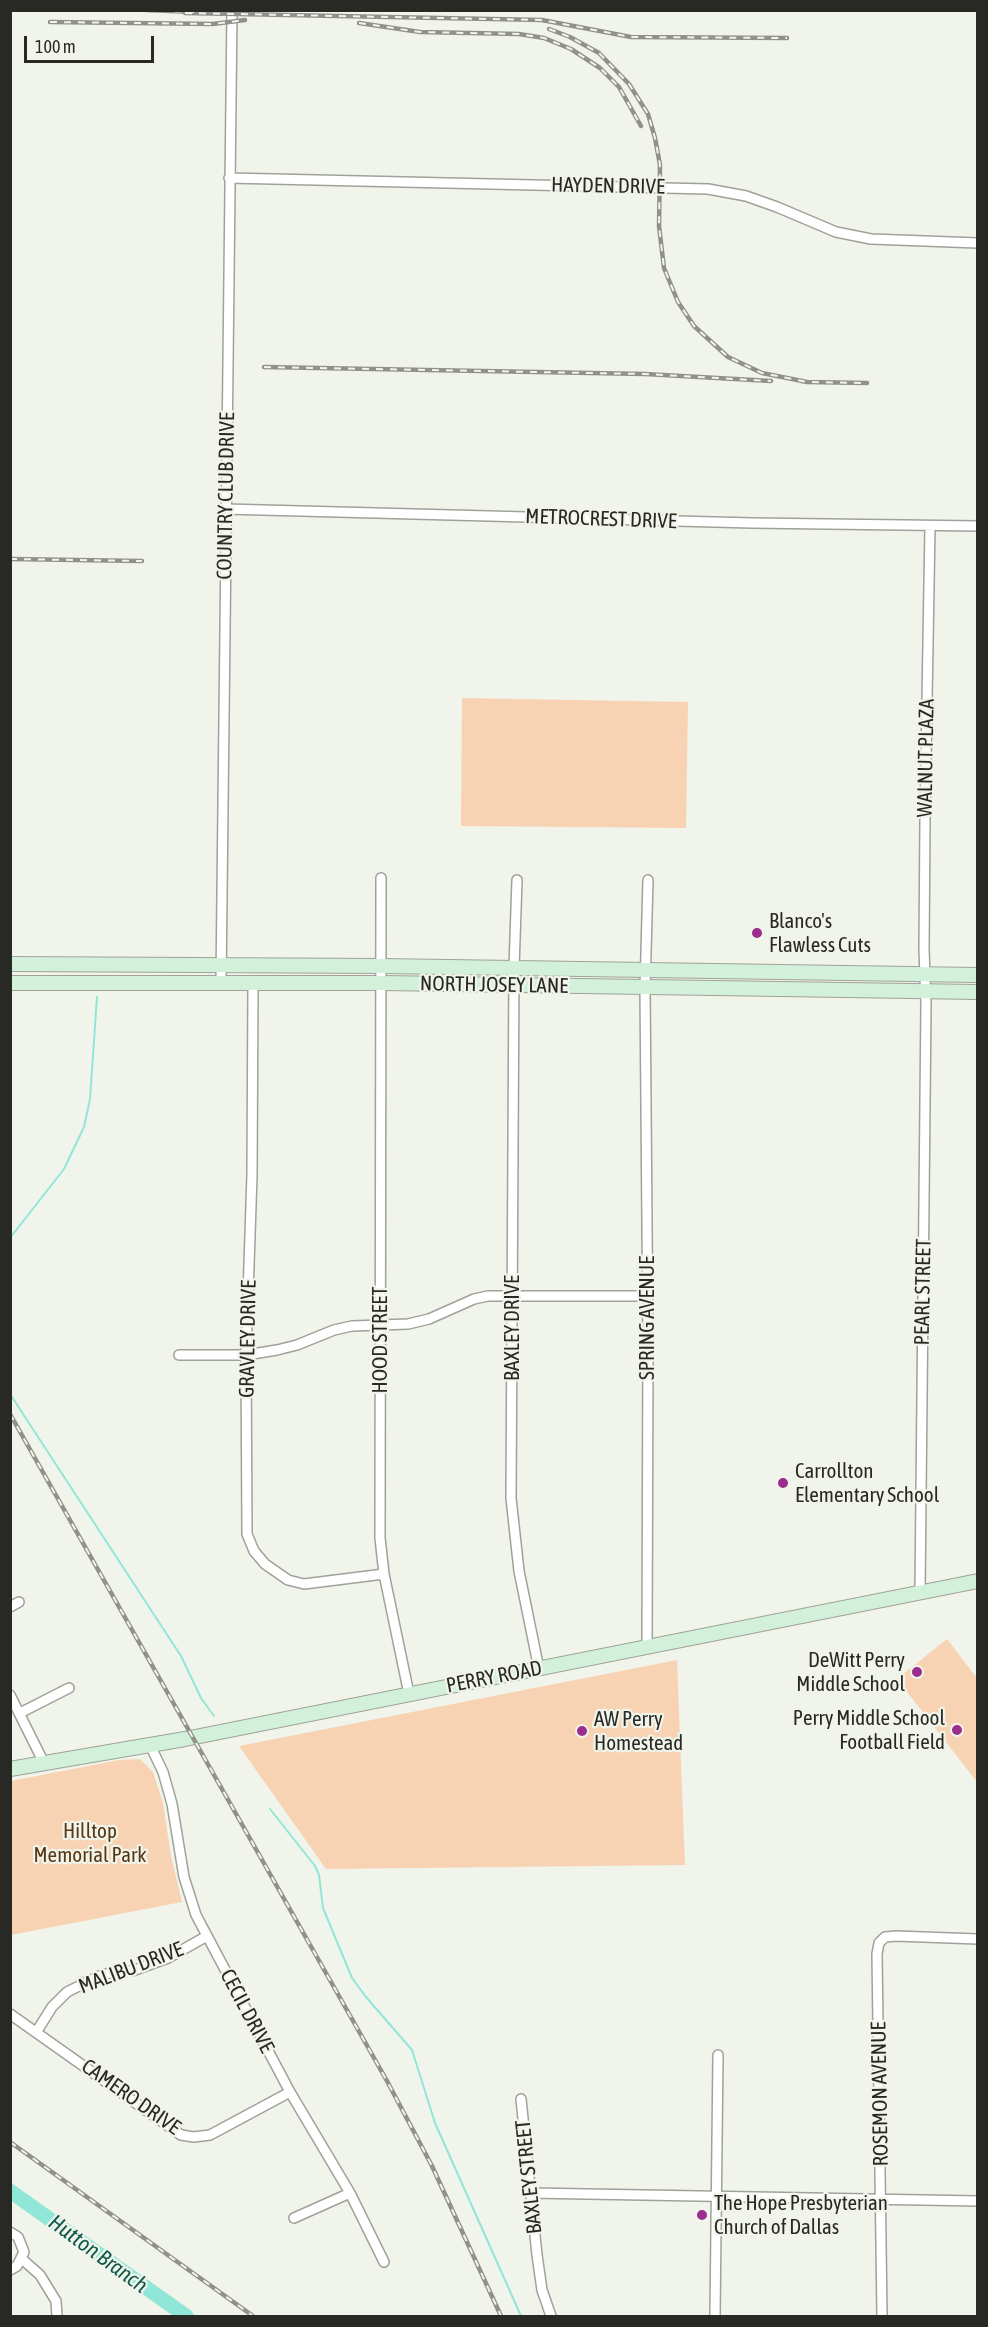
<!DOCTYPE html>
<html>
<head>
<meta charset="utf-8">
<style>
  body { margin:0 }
  #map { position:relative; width:988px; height:2327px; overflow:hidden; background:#f1f4ea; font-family:"Asap Condensed",sans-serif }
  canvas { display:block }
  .frame { position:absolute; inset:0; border:12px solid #282925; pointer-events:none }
  .scale { position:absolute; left:24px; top:36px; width:130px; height:27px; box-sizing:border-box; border:3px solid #282925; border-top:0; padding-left:8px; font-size:18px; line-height:21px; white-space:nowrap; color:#282925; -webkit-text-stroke:4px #f1f4ea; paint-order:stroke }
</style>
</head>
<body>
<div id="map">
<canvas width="988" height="2327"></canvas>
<div class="frame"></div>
<div class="scale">100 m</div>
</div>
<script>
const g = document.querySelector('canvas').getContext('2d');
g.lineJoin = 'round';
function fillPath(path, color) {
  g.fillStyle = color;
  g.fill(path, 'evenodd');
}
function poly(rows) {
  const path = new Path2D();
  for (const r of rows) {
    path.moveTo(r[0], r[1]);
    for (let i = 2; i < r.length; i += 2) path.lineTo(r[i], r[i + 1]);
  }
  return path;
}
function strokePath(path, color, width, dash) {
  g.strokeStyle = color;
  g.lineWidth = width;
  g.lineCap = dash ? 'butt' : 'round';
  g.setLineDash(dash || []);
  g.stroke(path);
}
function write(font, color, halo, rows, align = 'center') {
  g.font = font + ' "Asap Condensed",sans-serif';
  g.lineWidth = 4.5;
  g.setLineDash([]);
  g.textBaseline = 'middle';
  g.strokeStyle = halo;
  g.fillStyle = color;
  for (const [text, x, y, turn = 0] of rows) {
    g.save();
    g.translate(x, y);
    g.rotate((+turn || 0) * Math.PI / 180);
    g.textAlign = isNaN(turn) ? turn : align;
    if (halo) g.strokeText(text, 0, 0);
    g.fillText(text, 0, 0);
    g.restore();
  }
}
fillPath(poly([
  [462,698,688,702,686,828,461,826],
  [947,1639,977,1678,977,1782,897,1679],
  [677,1660,685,1865,326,1869,239,1746],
  [140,1759,153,1772,163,1803,171,1856,182,1902,11,1935,11,1781,119,1760]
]), '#f7d3b4');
strokePath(poly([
  [10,1238,64,1169,84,1127,90,1099,97,997],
  [10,1394,181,1656,201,1698,214,1716],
  [270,1809,315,1866,319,1875,323,1908,352,1978,366,1997,412,2050,435,2123,521,2316]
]), '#91e7d7', 2);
strokePath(poly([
  [10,2191,186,2316]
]), '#91e7d7', 15);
const street = poly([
  [229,178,708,189,746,196,777,207,836,232,871,239,978,243],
  [225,509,752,523,978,526],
  [381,878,380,1538,384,1574,409,1694],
  [517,880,514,968,511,1498,519,1571,539,1669],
  [221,982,232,10],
  [253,983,252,1175,246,1355,247,1534,254,1551,265,1564,288,1580,304,1584,384,1574],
  [179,1355,246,1355,277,1350,297,1345,334,1330,352,1326,408,1324,429,1319,474,1299,488,1296,647,1296],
  [920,1592,926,1004,924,949,925,818,930,526],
  [10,1607,19,1602],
  [647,1647,648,1344,645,988,648,880],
  [10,1695,44,1763],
  [20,1713,69,1688],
  [150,1745,163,1772,172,1804,184,1877,196,1915,290,2092,350,2193,384,2262],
  [10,2014,181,2135,194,2137,210,2135,290,2092],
  [37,2031,52,2007,67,1992,99,1976,117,1971,132,1971,168,1958,207,1936],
  [521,2099,537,2255,542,2290,551,2316],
  [531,2193,978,2201],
  [294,2218,350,2193],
  [10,2232,18,2237,24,2252,17,2266,10,2270],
  [22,2259,40,2275,56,2301,57,2316],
  [715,2316,718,2055],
  [882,2316,877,1954,879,1943,885,1937,896,1936,978,1939]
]);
const secondary = poly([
  [10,964,382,966,978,975],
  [10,983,382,983,978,992],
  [10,1769,185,1739,978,1581]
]);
strokePath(street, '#9fa299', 12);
strokePath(secondary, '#9fa299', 16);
strokePath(street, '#fff', 9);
strokePath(secondary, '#d3f0db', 14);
const rail = poly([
  [146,10,194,12],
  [185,13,542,20,631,37,787,38],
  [50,22,213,24,245,20],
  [359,23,420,32,519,34,544,38,571,49,600,68,619,87,641,126],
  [549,29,570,37,599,53,629,84,648,114,655,138,660,165,659,226,664,268,678,302,694,326,728,357,762,373,807,382,867,383],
  [264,367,645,374,771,381],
  [10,559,142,561],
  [10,1414,387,2081,432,2166,501,2316],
  [10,2142,253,2316]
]);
strokePath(rail, '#8f918a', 4.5);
strokePath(rail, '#f1f4ea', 2, [7]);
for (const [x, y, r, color] of [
  [757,933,6,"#9a2d8e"],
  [783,1483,6,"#9a2d8e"],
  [917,1672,6,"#9a2d8e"],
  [957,1730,6,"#9a2d8e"],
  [582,1731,6,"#9a2d8e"],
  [702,2215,6,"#9a2d8e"]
]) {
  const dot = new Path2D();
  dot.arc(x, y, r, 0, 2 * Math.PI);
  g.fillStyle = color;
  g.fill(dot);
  strokePath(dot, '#f1f4ea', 2);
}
write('21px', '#282925', '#f1f4ea', [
  ["HAYDEN DRIVE",608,186,1],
  ["COUNTRY CLUB DRIVE",226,496,-89],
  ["METROCREST DRIVE",601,519,2],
  ["WALNUT PLAZA",926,758,-89],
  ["NORTH JOSEY LANE",494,985,1],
  ["PEARL STREET",923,1292,-89],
  ["SPRING AVENUE",647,1318,-90],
  ["BAXLEY DRIVE",512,1328,-90],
  ["GRAVLEY DRIVE",248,1339,-89],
  ["HOOD STREET",380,1340,-90],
  ["PERRY ROAD",494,1677,-11],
  ["MALIBU DRIVE",131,1968,-21],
  ["CECIL DRIVE",247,2011,62],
  ["ROSEMON AVENUE",880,2094,-91],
  ["CAMERO DRIVE",131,2097,35],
  ["BAXLEY STREET",529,2177,-96]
]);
write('21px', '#282925', '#f1f4ea', [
  ["Blanco's",769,921],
  ["Flawless Cuts",769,945],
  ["Carrollton",795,1471],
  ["Elementary School",795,1495],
  ["DeWitt Perry",905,1660,"right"],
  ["Middle School",905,1684,"right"],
  ["Perry Middle School",945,1718,"right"],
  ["Football Field",945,1742,"right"],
  ["AW Perry",594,1719],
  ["Homestead",594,1743],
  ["The Hope Presbyterian",714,2203],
  ["Church of Dallas",714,2227]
], 'left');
write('21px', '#593612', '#f1f4ea', [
  ["Hilltop",90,1831],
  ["Memorial Park",90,1855]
]);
write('italic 22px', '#0f594e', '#f1f4ea', [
  ["Hutton Branch",98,2254,36]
]);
</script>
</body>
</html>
